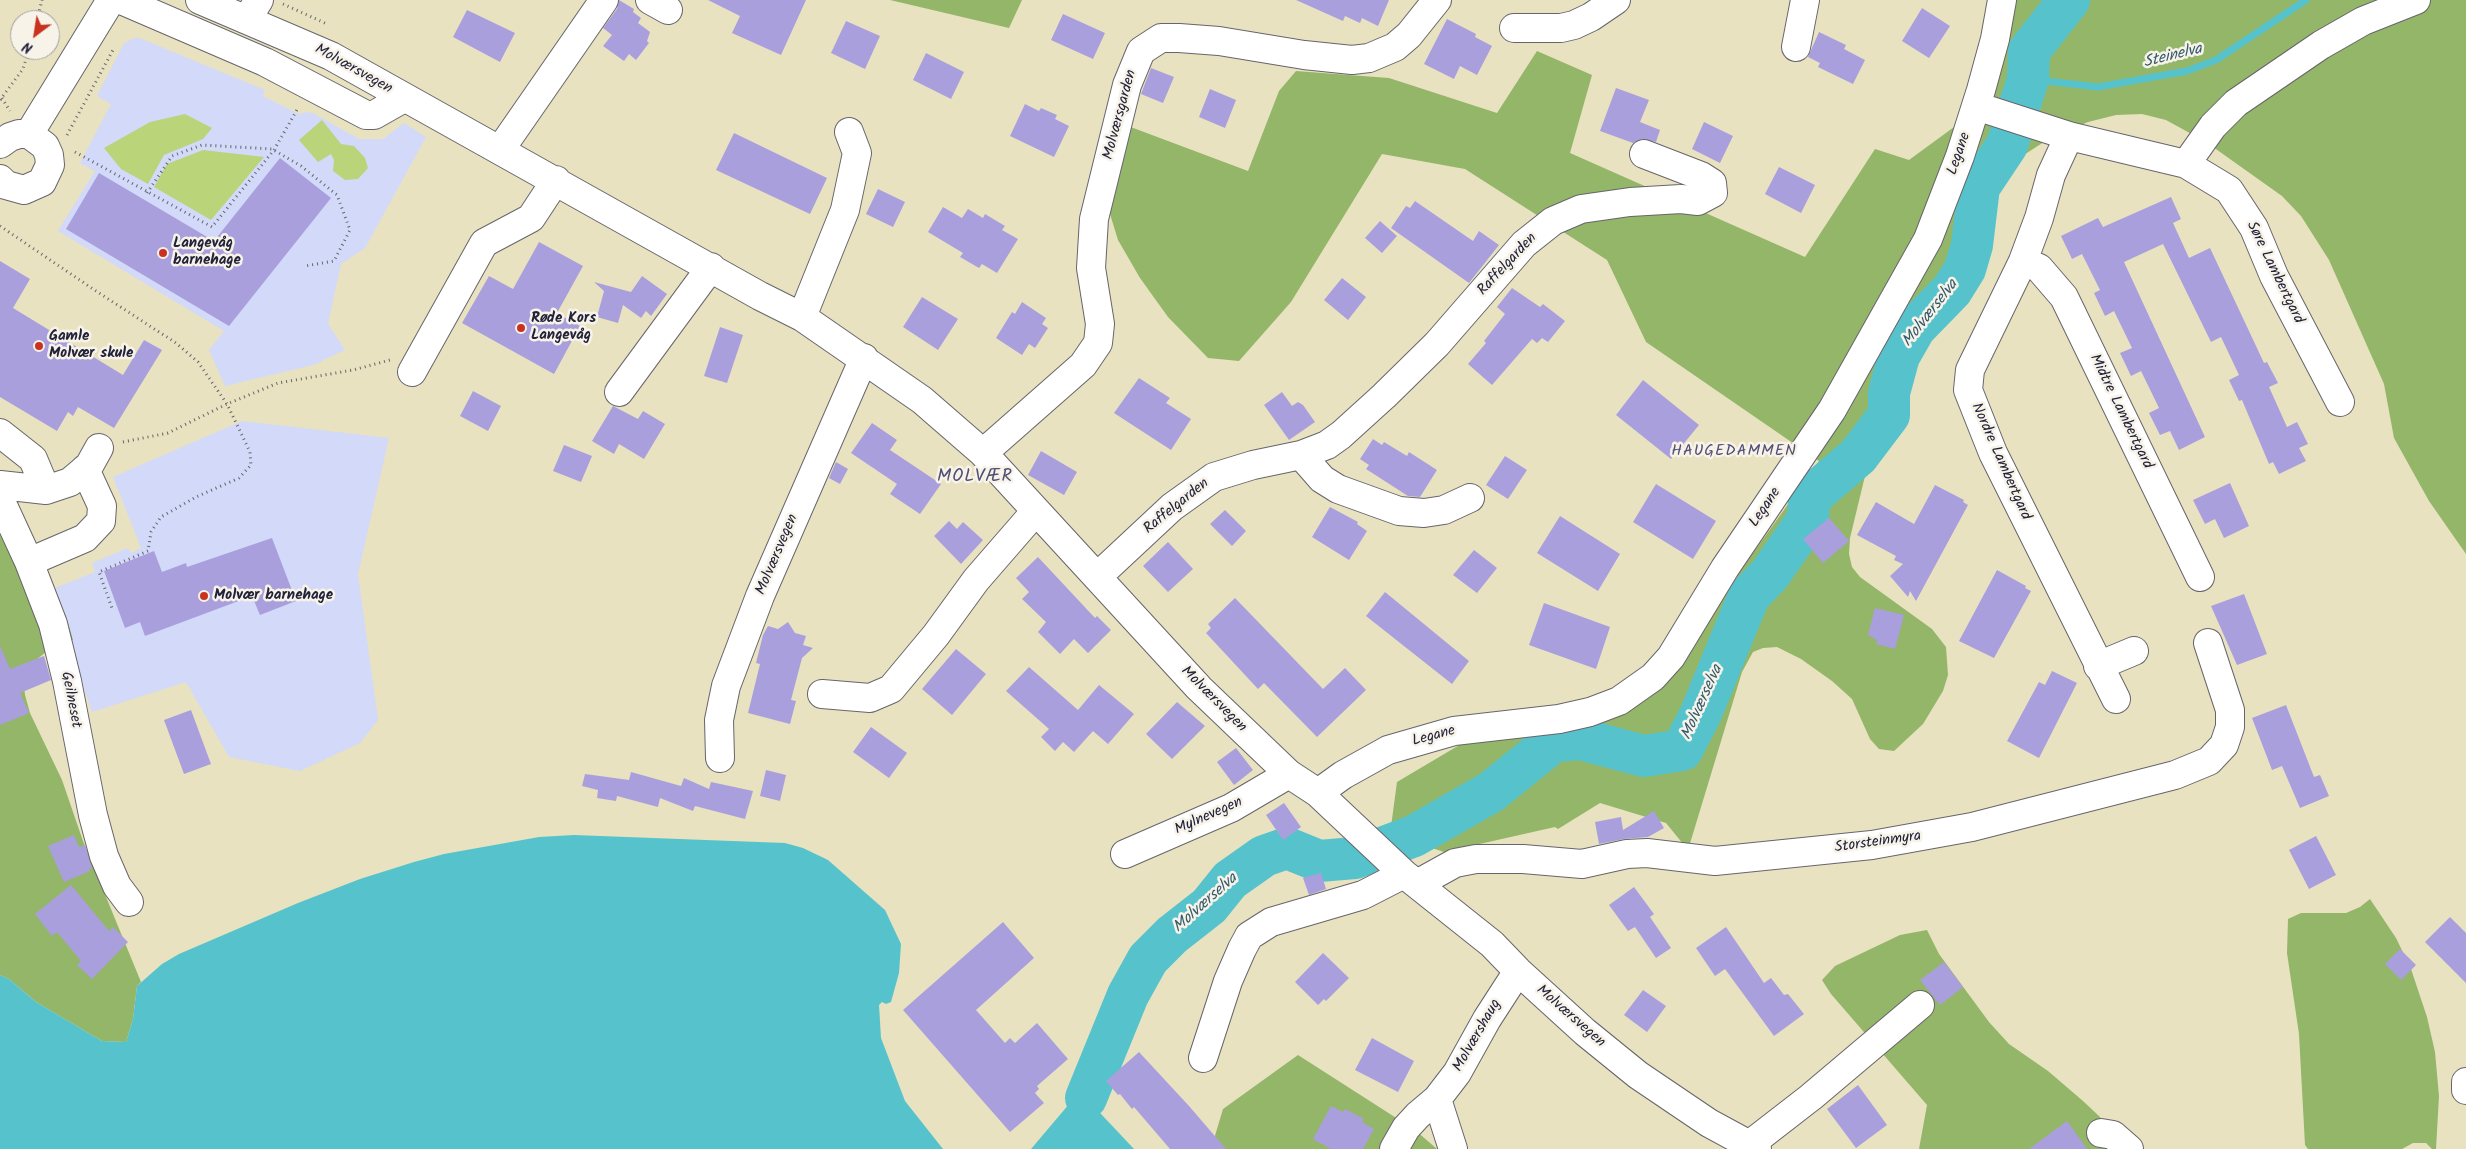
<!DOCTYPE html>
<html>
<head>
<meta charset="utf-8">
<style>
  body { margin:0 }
  #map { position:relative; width:2466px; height:1149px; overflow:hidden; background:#e8e2c1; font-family:Kalam,sans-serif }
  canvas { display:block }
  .north { position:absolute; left:10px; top:10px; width:50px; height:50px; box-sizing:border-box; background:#f7f3e8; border:1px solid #a29fa3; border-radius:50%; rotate:211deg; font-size:14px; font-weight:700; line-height:20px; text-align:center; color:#22223b }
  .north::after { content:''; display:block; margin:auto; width:18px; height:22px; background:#c8321e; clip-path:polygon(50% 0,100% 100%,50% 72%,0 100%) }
</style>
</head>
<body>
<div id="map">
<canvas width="2466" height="1149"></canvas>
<div class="north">N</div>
</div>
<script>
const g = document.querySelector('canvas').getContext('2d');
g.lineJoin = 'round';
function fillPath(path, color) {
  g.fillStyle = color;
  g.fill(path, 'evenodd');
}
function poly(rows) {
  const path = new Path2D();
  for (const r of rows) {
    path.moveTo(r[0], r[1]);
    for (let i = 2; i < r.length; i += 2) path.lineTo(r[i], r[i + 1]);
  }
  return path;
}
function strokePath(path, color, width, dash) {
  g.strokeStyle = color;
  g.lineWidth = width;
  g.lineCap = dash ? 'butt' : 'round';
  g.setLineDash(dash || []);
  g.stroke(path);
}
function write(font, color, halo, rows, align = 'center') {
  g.font = font + ' Kalam,sans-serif';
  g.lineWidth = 5;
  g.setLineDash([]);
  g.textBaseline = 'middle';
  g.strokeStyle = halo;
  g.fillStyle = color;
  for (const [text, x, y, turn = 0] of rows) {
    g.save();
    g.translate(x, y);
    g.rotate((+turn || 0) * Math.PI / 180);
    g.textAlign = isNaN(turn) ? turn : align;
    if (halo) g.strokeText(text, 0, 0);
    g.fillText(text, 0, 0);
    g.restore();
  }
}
fillPath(poly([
  [137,37,265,90,263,96,299,114,305,112,313,113,359,139,383,139,404,123,426,137,365,248,341,264,328,324,345,350,313,365,225,386,209,350,224,331,58,231,95,171,80,163,111,104,97,96,124,43],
  [242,421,389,438,358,574,378,720,360,743,300,771,229,757,186,682,92,712,50,590,95,572,92,563,128,548,131,553,141,548,113,477]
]), '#d2d9f9');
fillPath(poly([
  [185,114,212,128,203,139,164,155,148,184,121,169,104,148,150,122],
  [322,120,341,144,354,146,365,158,368,168,358,179,345,180,333,171,334,160,331,154,318,162,299,140],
  [203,150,264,157,211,220,154,187,167,164]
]), '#bad479');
fillPath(poly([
  [890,0,1022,0,1009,28],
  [2005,0,2466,0,2466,554,2429,501,2394,438,2384,384,2329,260,2301,216,2282,196,2206,142,2166,120,2142,114,2116,115,2088,122,2050,138,2013,162,2000,173,1973,213,1957,240,1892,400,1865,476,1850,538,1849,554,1852,567,1860,577,1932,629,1946,647,1948,675,1943,691,1923,724,1894,751,1879,749,1870,739,1852,699,1832,681,1801,659,1777,647,1763,648,1753,652,1742,672,1688,850,1666,823,1600,803,1558,829,1555,827,1444,852,1390,834,1397,782,1483,731,1669,680,1748,560,1819,461,1646,342,1607,260,1465,169,1382,154,1291,302,1239,361,1208,358,1168,317,1140,278,1118,240,1106,201,1128,126,1248,171,1279,91,1296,71,1389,78,1497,113,1537,51,1592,75,1570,153,1805,257,1875,149,1909,160,1980,108],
  [0,517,41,578,68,623,73,640,56,644,31,664,23,676,25,695,30,713,62,780,83,841,141,982,137,986,133,1019,126,1042,102,1041,36,1002,9,979,0,975],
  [2370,899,2396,938,2411,969,2427,1017,2435,1052,2439,1096,2436,1149,2432,1149,2426,1143,2413,1143,2402,1149,2308,1149,2305,1145,2299,1034,2287,953,2288,919,2301,913,2346,913,2360,907],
  [1927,930,1939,954,1989,1022,2009,1044,2048,1071,2083,1101,2100,1117,2124,1149,1919,1149,1927,1105,1831,994,1822,980,1835,966,1900,935],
  [1298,1055,1415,1130,1437,1149,1211,1149,1223,1109]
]), '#93b669');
fillPath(poly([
  [574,835,785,843,803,848,828,860,885,910,901,944,899,973,891,1002,886,1004,882,1002,879,1005,881,1038,905,1101,943,1149,0,1149,0,975,9,979,36,1002,102,1041,126,1042,133,1019,137,986,162,964,179,954,298,903,360,879,414,862,444,854,539,837],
  [1081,1090,1086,1098,1134,1149,1031,1149]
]), '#56c3cc');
strokePath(poly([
  [2028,79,2098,87,2187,71,2216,60,2306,0]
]), '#56c3cc', 7);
strokePath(poly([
  [1086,1098,1128,995,1148,959,1172,935,1209,906,1230,880,1264,856,1287,848,1319,861,1355,858,1414,836,1491,792,1554,741,1580,739,1644,756,1682,750,1701,713,1749,596,1770,574,1808,519,1809,498,1858,456,1889,415,1889,393,1899,356,1915,328,1952,290,1965,269,1972,245,1979,187,2007,145,2028,79,2029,51,2069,0]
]), '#56c3cc', 42);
fillPath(poly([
  [619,0,634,9,633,12,641,18,638,23,650,32,647,41,649,43,636,60,629,54,624,61,603,46,612,35,603,28,617,9],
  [708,0,806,0,781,55,732,33,740,16],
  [1296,0,1389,0,1378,26,1362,18,1360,23,1345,16,1343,21],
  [1922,8,1950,26,1929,58,1902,41],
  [467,10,515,33,500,62,453,37],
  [1063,14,1105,33,1093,59,1051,40],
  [1447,19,1476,34,1475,37,1492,46,1477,75,1460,66,1454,79,1424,64],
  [846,21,880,36,865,69,831,53],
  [1819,32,1846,45,1844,49,1865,60,1853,84,1818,67,1820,63,1808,57],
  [926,53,964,72,951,99,913,80],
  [1151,68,1174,77,1163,103,1141,94],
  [1616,88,1649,100,1640,122,1660,130,1656,142,1642,139,1633,143,1600,131],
  [1210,89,1236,100,1225,128,1199,117],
  [1025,104,1039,111,1041,108,1057,115,1055,119,1069,126,1054,157,1010,136],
  [1704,122,1733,136,1720,163,1692,149],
  [734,133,827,178,810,214,716,170],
  [280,158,331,198,229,326,66,229,99,173,214,241],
  [1779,167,1815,185,1801,213,1765,194],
  [878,189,905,202,893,227,866,214],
  [2171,197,2181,219,2173,223,2189,258,2210,248,2264,363,2267,362,2278,383,2269,387,2287,427,2297,422,2308,444,2299,448,2306,461,2279,474,2273,462,2269,464,2242,400,2239,401,2229,380,2239,375,2221,337,2211,342,2163,244,2124,262,2205,437,2179,450,2170,431,2160,435,2149,413,2159,408,2141,371,2131,376,2120,353,2132,348,2114,311,2105,316,2094,293,2100,290,2082,254,2072,259,2061,236,2098,218,2103,227],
  [1415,201,1473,241,1479,231,1499,245,1469,283,1391,228,1406,206,1410,208],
  [943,207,962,218,968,209,983,218,985,214,1005,226,1002,230,1018,239,997,273,982,264,979,268,960,257,963,253,928,232],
  [1380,221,1397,236,1382,253,1365,238],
  [539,242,583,266,557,313,580,326,554,374,462,323,489,276,513,289],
  [0,261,30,279,13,308,123,375,144,340,162,350,114,428,78,407,73,416,68,412,57,431,0,397],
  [642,276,667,294,651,316,646,311,641,318,623,305,618,323,597,317,604,291,594,282,631,292],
  [1342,278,1366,297,1348,320,1324,300],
  [1512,288,1540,307,1543,304,1565,321,1548,342,1542,338,1537,343,1532,339,1492,385,1468,364,1486,343,1484,341,1505,314,1497,307],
  [922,297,958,319,938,350,903,327],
  [1022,302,1046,318,1042,324,1048,328,1035,348,1029,344,1022,355,996,338,1012,312,1015,314],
  [720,327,743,335,727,383,704,376],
  [1139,378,1170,398,1166,403,1191,419,1171,450,1114,413],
  [1643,380,1699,425,1671,459,1616,415],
  [473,391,501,406,488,431,460,416],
  [1282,392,1292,406,1298,402,1303,405,1315,422,1289,440,1264,405],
  [613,406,638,419,643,411,665,424,644,459,619,444,614,454,592,441],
  [872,423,897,440,890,450,941,484,920,514,890,494,897,484,851,453],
  [1373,439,1382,445,1384,442,1407,456,1409,452,1437,470,1420,497,1408,496,1366,469,1369,465,1360,459],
  [564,445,592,456,581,482,553,471],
  [1041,451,1077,472,1064,495,1028,475],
  [1505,456,1527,470,1508,499,1486,485],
  [836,462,848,469,840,484,829,478],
  [2230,483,2249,526,2224,538,2215,519,2205,524,2193,500],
  [1656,484,1716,521,1693,559,1633,522],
  [1935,485,1964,500,1963,502,1968,505,1916,601,1910,591,1908,597,1890,576,1903,564,1894,560,1896,556,1857,535,1876,502,1914,524],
  [1330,507,1358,522,1357,524,1367,531,1349,560,1312,537],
  [1225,510,1246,531,1232,546,1210,524],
  [1560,516,1620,554,1598,591,1537,553],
  [1829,518,1849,541,1823,563,1803,539],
  [949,521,957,529,963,522,983,540,961,564,934,536],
  [272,538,296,601,260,615,252,596,145,636,140,622,125,628,104,571,154,551,162,572,186,563,187,567],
  [1168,542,1193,569,1168,592,1143,566],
  [1474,550,1497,568,1477,593,1453,575],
  [1038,557,1095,618,1097,616,1111,630,1088,653,1074,639,1060,654,1038,632,1046,622,1022,599,1029,592,1016,578],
  [1997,570,2026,586,2025,588,2031,591,1994,658,1959,641],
  [1385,592,1469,661,1452,684,1366,616],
  [2244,594,2267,654,2237,665,2211,606],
  [1235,598,1323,689,1345,668,1366,690,1317,737,1264,683,1258,689,1206,633,1211,628,1208,624],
  [1544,603,1610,627,1596,669,1529,645],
  [1875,608,1904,615,1895,649,1876,644,1877,640,1868,635],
  [788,622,795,633,806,636,803,645,813,648,802,658,791,700,796,701,790,724,748,713,760,664,756,663,763,635,768,626,778,629],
  [0,646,10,669,44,656,51,680,20,693,29,713,0,725],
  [956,649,986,674,952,715,922,689],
  [1029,667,1078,710,1099,685,1134,714,1108,744,1093,731,1074,752,1063,742,1055,751,1041,737,1049,729,1006,691],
  [2052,671,2077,683,2039,758,2007,741,2039,682,2045,685],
  [1177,702,1205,726,1172,759,1146,734],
  [2286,705,2314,777,2320,775,2329,796,2300,808,2282,766,2272,770,2252,718],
  [191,710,211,764,184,774,164,720],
  [871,727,907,753,889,778,853,752],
  [1236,748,1253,770,1234,785,1217,762],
  [766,770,786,775,780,801,760,796],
  [631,772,681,786,684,778,709,789,711,782,753,791,745,819,695,806,693,811,660,798,658,807,617,796,616,801,597,798,598,790,582,786,585,774,629,780],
  [1284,803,1301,827,1283,840,1266,815],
  [1654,811,1664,828,1648,837,1624,839,1599,844,1595,822,1621,817,1623,830],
  [74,835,79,847,85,845,92,868,89,869,90,871,64,882,48,846],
  [2316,836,2336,875,2309,889,2289,850],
  [1321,873,1326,889,1309,895,1303,878],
  [71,885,109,931,113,927,128,942,92,979,77,965,81,961,57,932,52,936,35,914],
  [1634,887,1654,914,1650,917,1671,948,1656,958,1635,927,1628,931,1609,905],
  [2450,917,2466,933,2466,983,2425,942],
  [1003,922,1034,958,976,1010,1005,1043,1010,1038,1015,1043,1037,1023,1068,1059,1037,1086,1039,1089,1035,1093,1044,1103,1010,1132,903,1010],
  [1726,927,1764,983,1771,978,1784,995,1788,994,1804,1014,1774,1036,1725,969,1715,976,1696,948],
  [2400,949,2416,965,2401,980,2385,964],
  [1323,953,1349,978,1326,1001,1324,999,1318,1005,1295,982],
  [1944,962,1963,987,1940,1005,1920,980],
  [1643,990,1666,1006,1647,1032,1624,1015],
  [1372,1038,1414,1061,1398,1092,1355,1070],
  [1139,1052,1189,1106,1226,1149,1170,1149,1134,1107,1132,1109,1120,1094,1118,1095,1106,1081],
  [1858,1085,1887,1125,1856,1148,1827,1109],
  [1331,1106,1343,1112,1345,1109,1364,1119,1362,1122,1374,1129,1363,1149,1331,1149,1313,1139],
  [2067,1121,2087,1149,2029,1149]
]), '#aa9fdd');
const minor = poly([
  [121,0,265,62,366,115,374,115,404,98],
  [200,0,331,56,760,296,802,317,922,400,983,453,1199,688,1289,774,1318,793,1404,874,1492,944,1518,971,1585,1032,1638,1075,1709,1123,1757,1149],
  [650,0,668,10],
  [247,19,259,0],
  [1514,28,1561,28,1574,25,1591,17,1616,0],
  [1796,47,1805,0],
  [1976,106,2069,136,2186,164,2229,190,2254,228,2274,276,2340,402],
  [29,134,111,0],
  [2069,136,2051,175,2039,218,2023,261,1970,370,1968,390,1993,453,2116,699],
  [0,144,10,137,19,134,29,134,45,146,49,155,50,165,42,182,24,190,6,185,0,179],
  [500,150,604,0],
  [2186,164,2213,126,2236,103,2321,45,2363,21,2416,0],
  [2023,261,2039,268,2064,297,2200,577],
  [802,317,845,210,857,153,849,132],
  [412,372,484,243,531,218,556,180],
  [619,392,711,267],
  [0,433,33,459,46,490],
  [983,453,1083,365,1098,343,1100,324,1091,268,1094,219,1127,85,1141,51,1161,38,1179,38,1219,41,1304,55,1352,60,1369,58,1395,47,1409,35,1437,0],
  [1301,455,1322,479,1338,489,1399,511,1424,513,1444,510,1470,498],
  [0,485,46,490,70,482,89,466,99,448],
  [0,499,29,562,53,624,67,681,93,815,104,856,117,886,129,902],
  [29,562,85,538,101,521,102,506,85,469],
  [1097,577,1172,507,1214,477,1253,465,1301,455,1327,445,1341,435,1384,396,1437,344,1524,244,1553,221,1581,209,1630,202,1681,199,1698,201,1713,193,1712,183,1701,176,1644,154],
  [2098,666,2134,651],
  [822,694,870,698,891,689,936,635,976,580,1035,512],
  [720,758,719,720,726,686,760,596,864,358],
  [1318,793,1343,775,1388,750,1454,731,1559,719,1590,712,1619,701,1653,677,1671,657,1725,568,1832,410,1928,239,1960,156,1981,90,1995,39,2002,0],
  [1125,854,1231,808,1289,774],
  [1417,884,1455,863,1476,859,1523,859,1582,864,1627,854,1647,853,1715,861,1872,845,1972,827,2175,775,2209,761,2224,745,2230,727,2230,710,2208,643],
  [1203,1058,1228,981,1242,949,1249,936,1271,922,1363,895,1404,874],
  [2466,1082,2466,1090],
  [1437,1099,1453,1149],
  [2101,1133,2113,1135,2129,1149],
  [1749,1145,1811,1097,1920,1005],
  [1394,1149,1406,1128,1418,1115,1437,1099,1457,1073,1487,1019,1518,971]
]);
strokePath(minor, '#67656a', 30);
strokePath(poly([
  [283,4,327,24],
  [37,20,42,0],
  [2,98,10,111],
  [0,100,23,69,29,50],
  [67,135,113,50],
  [75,152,212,227,274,150,298,108],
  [147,193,172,156,202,145,272,149,301,166,337,195,350,230,334,261,305,266],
  [0,226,96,291,176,343,198,362,227,404,250,452,251,465,239,478,196,497,161,517,151,532,148,551,99,572,113,611],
  [123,442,168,433,227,404,278,383,353,370,390,360]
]), '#67656a', 3, [1, 4]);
strokePath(minor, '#fff', 28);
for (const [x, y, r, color] of [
  [163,253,5,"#c8321e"],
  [521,328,5,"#c8321e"],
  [39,346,5,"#c8321e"],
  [204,596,5,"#c8321e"]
]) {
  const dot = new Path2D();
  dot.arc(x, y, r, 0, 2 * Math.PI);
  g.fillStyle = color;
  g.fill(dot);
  strokePath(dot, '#f7f3e8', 2);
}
write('15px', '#22223b', '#f7f3e8', [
  ["Molværsvegen",353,70,29],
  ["Molværsgarden",1121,115,-75],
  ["Legane",1960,154,-71],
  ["Raffelgarden",1508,265,-47],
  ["Søre Lambertgard",2274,273,64],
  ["Midtre Lambertgard",2120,412,64],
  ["Nordre Lambertgard",2000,462,66],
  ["Raffelgarden",1177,507,-39],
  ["Legane",1766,508,-56],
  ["Molværsvegen",778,555,-67],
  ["Geilneset",70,700,79],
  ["Molværsvegen",1213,700,45],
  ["Legane",1434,737,-15],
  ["Mylnevegen",1209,817,-24],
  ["Storsteinmyra",1878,843,-8],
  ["Molværsvegen",1570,1017,41],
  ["Molværshaug",1478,1036,-60]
]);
write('bold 15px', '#22223b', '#f7f3e8', [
  ["Langevåg",173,244],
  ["barnehage",173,261],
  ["Røde Kors",531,319],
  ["Langevåg",531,336],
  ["Gamle",49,337],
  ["Molvær skule",49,354],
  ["Molvær barnehage",214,596]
], 'left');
write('italic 16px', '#345a6e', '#f7f3e8', [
  ["Steinelva",2173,57,-14],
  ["Molværselva",1931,314,-52],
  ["Molværselva",1703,703,-66],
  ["Molværselva",1206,904,-42]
]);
g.letterSpacing = '1px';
write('16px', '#524e74', '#f7f3e8', [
  ["HAUGEDAMMEN",1734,452]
]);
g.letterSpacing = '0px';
g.letterSpacing = '1px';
write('18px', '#524e74', '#f7f3e8', [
  ["MOLVÆR",975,478]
]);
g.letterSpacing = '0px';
</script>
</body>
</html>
